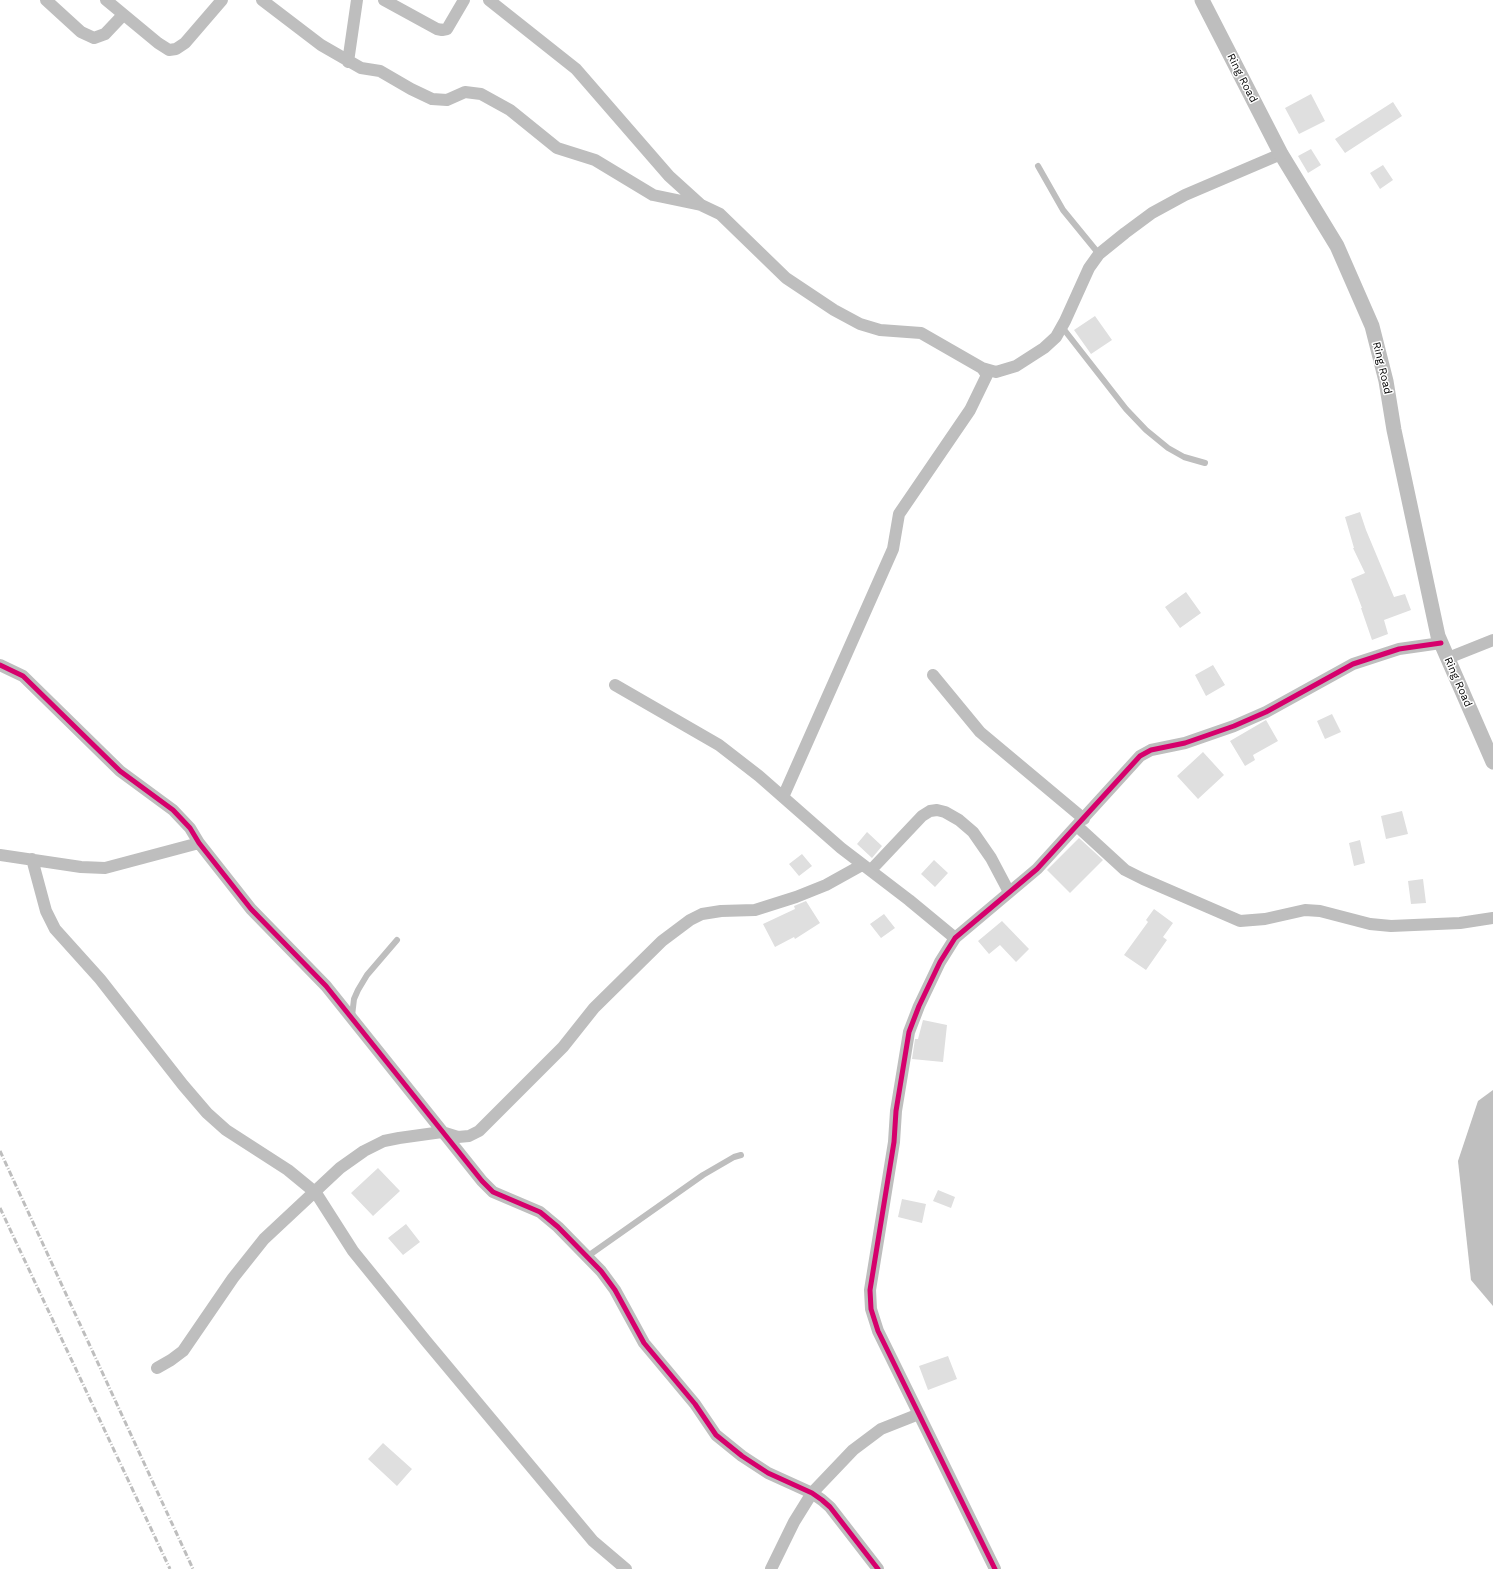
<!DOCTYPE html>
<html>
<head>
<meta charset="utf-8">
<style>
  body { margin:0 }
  canvas { display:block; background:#fff }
</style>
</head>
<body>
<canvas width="1493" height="1569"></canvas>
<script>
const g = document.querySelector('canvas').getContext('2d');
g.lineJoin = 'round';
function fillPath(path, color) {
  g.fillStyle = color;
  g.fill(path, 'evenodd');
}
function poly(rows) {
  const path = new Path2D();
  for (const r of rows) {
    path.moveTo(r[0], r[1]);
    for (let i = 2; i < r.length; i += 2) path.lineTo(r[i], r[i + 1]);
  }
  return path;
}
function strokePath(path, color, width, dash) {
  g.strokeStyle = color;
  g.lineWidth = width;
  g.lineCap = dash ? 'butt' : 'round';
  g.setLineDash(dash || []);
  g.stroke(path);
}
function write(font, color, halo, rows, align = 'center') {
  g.font = font + ' "Work Sans",sans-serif';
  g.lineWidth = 3;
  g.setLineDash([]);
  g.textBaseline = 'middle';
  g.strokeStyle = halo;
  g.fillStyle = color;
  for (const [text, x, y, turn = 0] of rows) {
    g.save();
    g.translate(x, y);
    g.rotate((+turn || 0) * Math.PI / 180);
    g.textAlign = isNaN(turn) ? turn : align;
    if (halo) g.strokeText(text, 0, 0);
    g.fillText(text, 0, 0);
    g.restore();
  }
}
fillPath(poly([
  [1493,1090,1493,1306,1471,1280,1458,1161,1478,1101]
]), '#bfbfbf');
fillPath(poly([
  [1311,94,1325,121,1299,134,1285,108],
  [1393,102,1402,116,1345,153,1335,139],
  [1311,149,1321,165,1308,173,1298,156],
  [1383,165,1393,180,1380,189,1370,173],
  [1095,316,1112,340,1091,354,1074,330],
  [1360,512,1366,530,1394,597,1405,594,1411,610,1384,620,1388,634,1372,640,1361,608,1362,608,1351,579,1365,573,1353,548,1354,548,1345,517],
  [1186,592,1201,613,1180,628,1165,607],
  [1213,665,1225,685,1206,696,1195,675],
  [1332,714,1341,732,1325,739,1317,721],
  [1266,720,1278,741,1253,755,1255,760,1245,766,1230,741],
  [1203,752,1224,775,1198,799,1177,776],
  [1402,811,1408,834,1386,839,1381,816],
  [867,832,882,846,872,858,857,844],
  [1079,838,1103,860,1070,893,1047,870],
  [1360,840,1365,863,1354,866,1349,843],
  [802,854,812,866,799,876,789,864],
  [934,860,948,873,935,887,921,874],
  [1423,879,1426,903,1411,904,1408,881],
  [806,901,820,923,795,939,794,937,775,947,763,924,795,909,794,906],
  [1154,909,1173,923,1163,937,1167,940,1146,970,1124,955,1148,922,1146,920],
  [884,914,895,928,881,938,870,924],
  [1002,921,1029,949,1016,962,1000,945,989,954,978,941],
  [923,1020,947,1025,943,1062,912,1059,915,1039,918,1039],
  [378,1168,400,1191,373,1216,351,1193],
  [938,1190,955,1197,951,1208,933,1201],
  [902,1199,926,1204,922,1223,898,1217],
  [406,1224,420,1242,403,1255,388,1238],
  [948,1356,957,1379,928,1390,919,1366],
  [383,1443,412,1469,397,1486,368,1459]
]), '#dfdfdf');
strokePath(poly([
  [1038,166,1063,210,1099,254],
  [1062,327,1126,409,1146,430,1168,448,1184,457,1205,463],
  [352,1016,354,999,358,990,367,975,397,940],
  [588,1256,703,1175,734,1157,741,1155]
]), '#bebebe', 6);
strokePath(poly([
  [46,0,81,32,94,38,105,34,123,15],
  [106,0,158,43,169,50,176,49,185,43,222,0],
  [262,0,321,45,361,68,380,71,411,89,432,99,447,100,465,92,481,94,510,110,557,148,595,160,653,195,701,205,720,214,786,278,834,310,860,324,880,330,921,333,982,368,996,372,1016,366,1044,348,1056,337,1065,321,1089,268,1099,254,1125,233,1152,213,1185,195,1281,154],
  [384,0,437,29,442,30,447,29,464,0],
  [489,0,576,69,669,176,701,205],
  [348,62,357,0],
  [1448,658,1493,640],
  [0,665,23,676,120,771,173,810,190,828,199,843,251,909,326,986,482,1181,493,1192,540,1212,558,1227,601,1271,615,1290,644,1343,695,1404,716,1435,742,1456,768,1473,812,1493,822,1500,830,1507,878,1569],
  [933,675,980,732,1084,819],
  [615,685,719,745,759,776,841,848,909,900,955,938],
  [783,797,893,549,899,514,970,410,987,375,982,368],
  [1077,826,1125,870,1143,879,1240,921,1265,919,1305,910,1320,911,1370,924,1391,926,1460,923,1493,918],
  [0,855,81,867,105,868,199,843],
  [32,859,46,911,55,929,100,979,183,1085,207,1113,226,1130,288,1170,316,1193,353,1251,426,1341,593,1541,626,1569],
  [871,870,922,816,930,811,937,810,945,812,959,820,973,832,991,858,1009,892],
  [157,1368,171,1360,183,1351,233,1278,264,1239,340,1168,364,1151,384,1141,399,1138,442,1132,458,1137,469,1136,479,1131,563,1047,594,1008,662,941,690,920,702,914,721,911,755,910,796,897,826,885,862,865],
  [771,1569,794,1522,812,1493,853,1450,881,1429,919,1414],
  [995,1569,878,1331,871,1309,870,1290,894,1142,896,1111,909,1032,919,1006,940,962,955,938,1037,869,1140,756,1151,750,1185,743,1234,726,1266,712,1353,664,1399,649,1441,643]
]), '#bebebe', 12);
strokePath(poly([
  [1202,0,1281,154,1337,246,1372,326,1386,381,1394,430,1438,636,1493,762]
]), '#bebebe', 15);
strokePath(poly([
  [0,1151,193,1569],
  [0,1208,170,1569]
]), '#bebebe', 3, [6, 2, 1, 2]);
strokePath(poly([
  [0,665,23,676,120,771,173,810,190,828,199,843,251,909,326,986,482,1181,493,1192,540,1212,558,1227,601,1271,615,1290,644,1343,695,1404,716,1435,742,1456,768,1473,812,1493,822,1500,830,1507,878,1569],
  [995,1569,878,1331,871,1309,870,1290,894,1142,896,1111,909,1032,919,1006,940,962,955,938,1037,869,1140,756,1151,750,1185,743,1234,726,1266,712,1353,664,1399,649,1441,643]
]), '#d6006c', 5);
write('11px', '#000', '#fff', [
  ["Ring Road",1242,78,63],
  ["Ring Road",1382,368,77],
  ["Ring Road",1458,682,66]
]);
</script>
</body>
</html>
